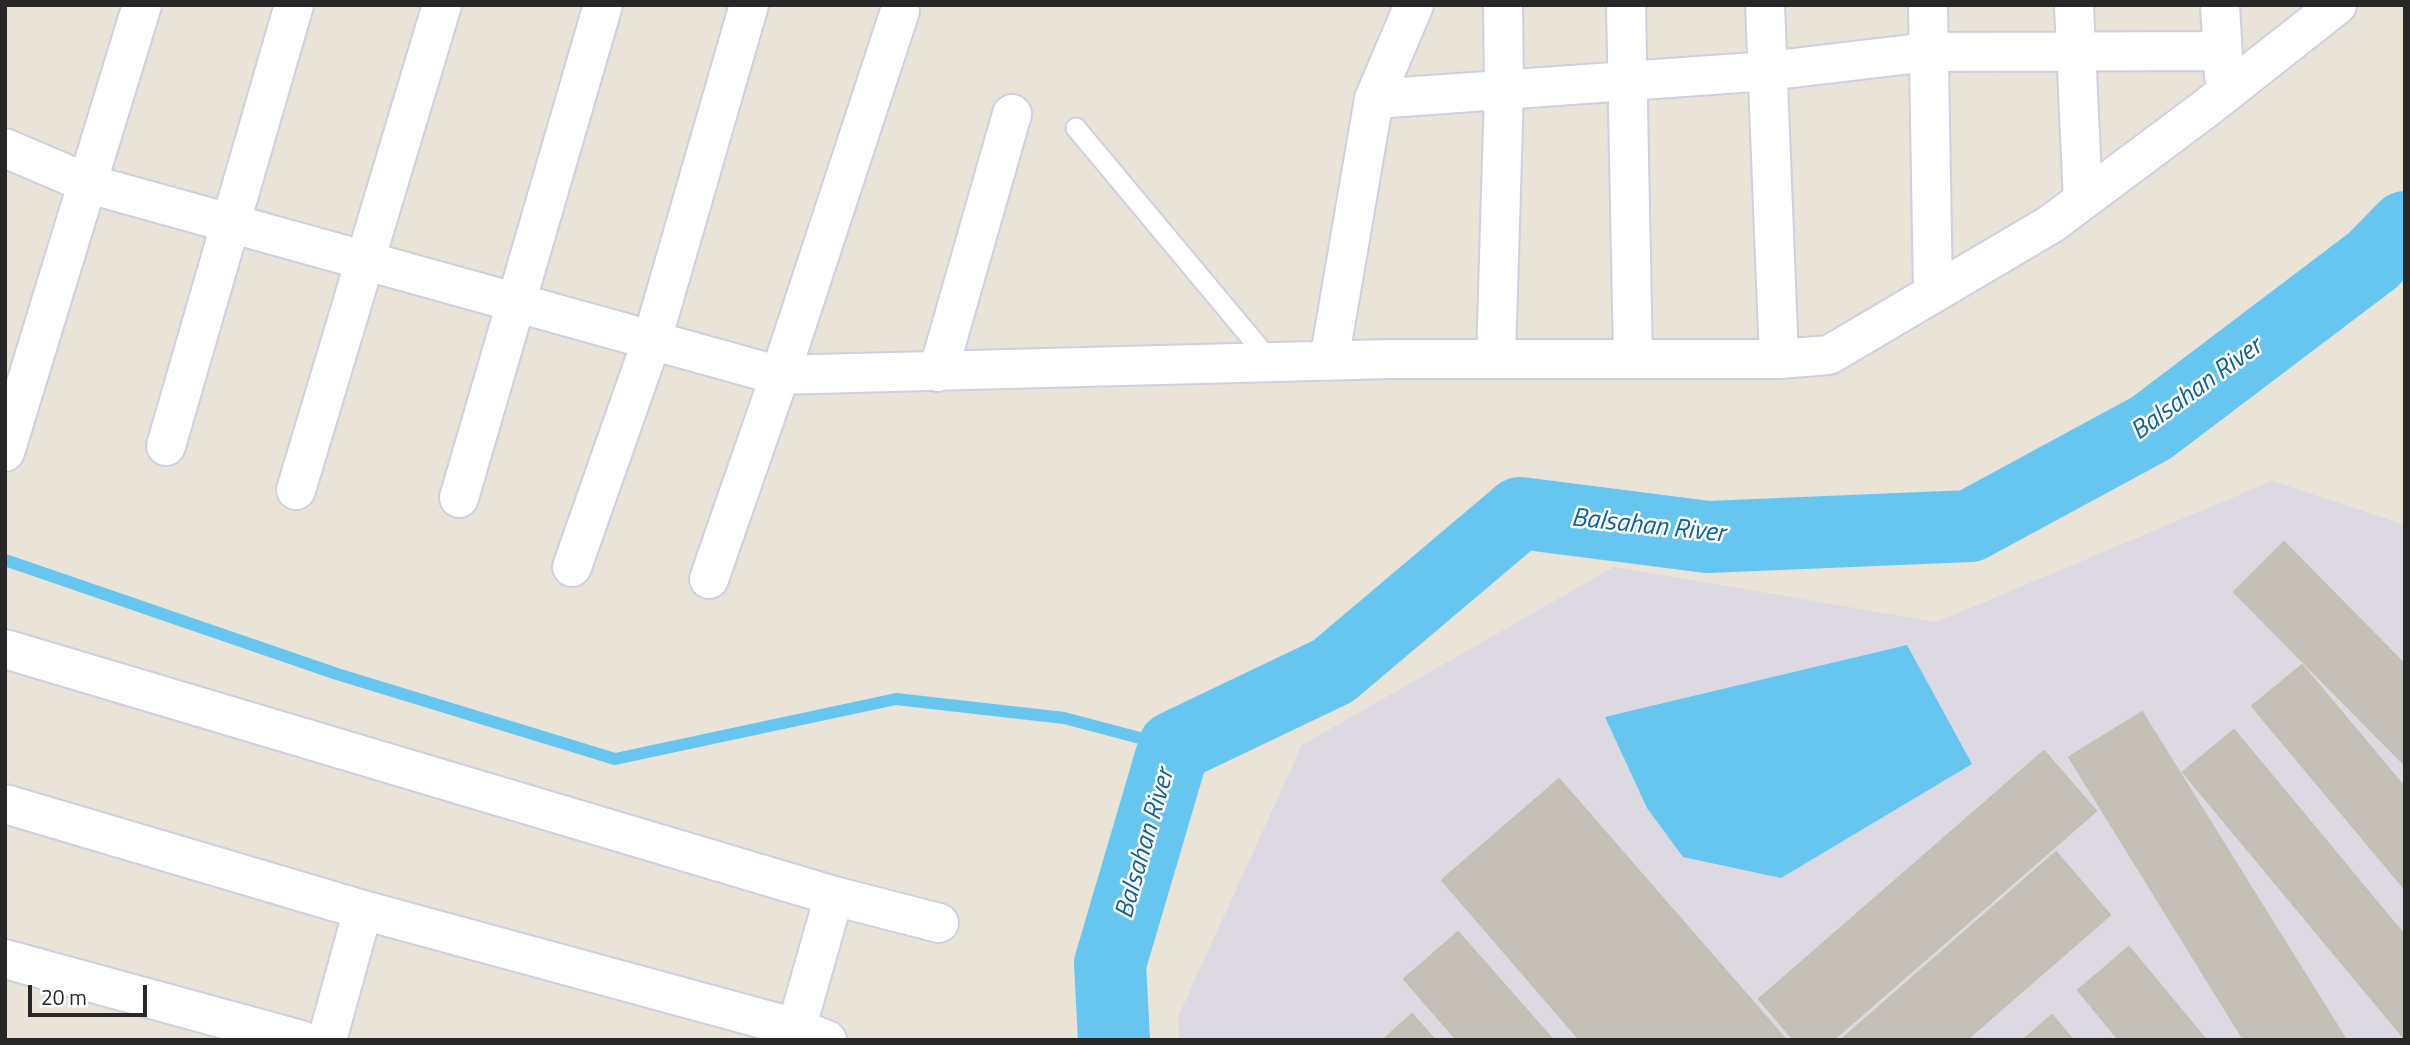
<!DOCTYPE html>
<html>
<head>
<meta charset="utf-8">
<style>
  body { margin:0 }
  #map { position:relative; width:2410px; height:1045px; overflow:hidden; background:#eae3d7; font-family:"Titillium Web",sans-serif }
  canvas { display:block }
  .frame { position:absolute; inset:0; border:7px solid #272727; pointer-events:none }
  .scale { position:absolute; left:28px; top:985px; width:119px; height:32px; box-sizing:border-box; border:4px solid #272727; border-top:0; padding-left:9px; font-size:21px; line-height:24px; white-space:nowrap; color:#272727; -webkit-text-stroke:5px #fff; paint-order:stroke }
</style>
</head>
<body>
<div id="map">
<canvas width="2410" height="1045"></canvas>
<div class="frame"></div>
<div class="scale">20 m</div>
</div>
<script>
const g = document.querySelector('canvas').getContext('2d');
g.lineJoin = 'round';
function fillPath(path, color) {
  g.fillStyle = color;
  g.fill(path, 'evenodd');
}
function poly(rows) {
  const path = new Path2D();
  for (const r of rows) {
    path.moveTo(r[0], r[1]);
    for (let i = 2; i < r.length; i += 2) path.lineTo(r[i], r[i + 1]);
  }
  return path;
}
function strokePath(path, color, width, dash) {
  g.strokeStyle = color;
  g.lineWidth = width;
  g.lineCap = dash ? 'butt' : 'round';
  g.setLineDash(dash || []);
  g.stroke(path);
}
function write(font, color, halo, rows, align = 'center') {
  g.font = font + ' "Titillium Web",sans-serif';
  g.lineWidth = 5;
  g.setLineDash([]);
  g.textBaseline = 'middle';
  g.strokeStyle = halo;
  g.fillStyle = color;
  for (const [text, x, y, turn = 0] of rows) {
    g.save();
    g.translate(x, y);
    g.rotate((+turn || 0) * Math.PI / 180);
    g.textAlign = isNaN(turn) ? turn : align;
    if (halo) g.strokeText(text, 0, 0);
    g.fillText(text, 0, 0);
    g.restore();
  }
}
fillPath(poly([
  [2272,481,2405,525,2405,1040,1179,1040,1178,1017,1302,745,1614,567,1937,622]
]), '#dcd9e2');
fillPath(poly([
  [1907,645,1972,764,1781,878,1683,857,1647,808,1605,717]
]), '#66c6f0');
strokePath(poly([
  [5,560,337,674,615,759,896,699,1064,718,1174,747]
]), '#66c6f0', 12);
strokePath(poly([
  [1114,1040,1110,964,1174,747,1333,671,1520,513,1708,537,1970,526,2151,428,2373,260,2405,227]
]), '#66c6f0', 72);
const building = poly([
  [2284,542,2405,665,2405,765,2234,592,2284,542],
  [2302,665,2405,788,2405,889,2252,706,2302,665],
  [2142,712,2346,1040,2244,1040,2069,757,2142,712],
  [2234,730,2405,936,2405,1039,2183,772,2234,730],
  [2044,751,2096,811,1833,1040,1794,1040,1759,999,2044,751],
  [1559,779,1786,1040,1580,1040,1442,880,1559,779],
  [2056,852,2110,915,1966,1040,1841,1040,2056,852],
  [1458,932,1553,1040,1457,1040,1404,979,1458,932],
  [2129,947,2206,1040,2119,1040,2078,990,2129,947],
  [1412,1014,1435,1040,1383,1040,1412,1014],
  [2052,1015,2073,1040,2023,1040,2052,1015]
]);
fillPath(building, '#c5c0b7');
strokePath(building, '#c5bfb1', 2);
const service = poly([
  [1076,128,1272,363]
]);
const minor = poly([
  [1626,5,1633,359],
  [1765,5,1779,359],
  [1928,5,1933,293],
  [2074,5,2083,200],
  [2220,5,2224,76],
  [1374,99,1414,5],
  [5,148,89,184,777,375,1391,359,1779,359,1829,355,2051,224,2205,109,2337,5],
  [1496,359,1504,90,1503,5],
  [1329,361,1374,99,1768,71,1928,52,2222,51],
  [938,372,1012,114],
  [166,446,294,5],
  [5,452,142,5],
  [296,490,442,5],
  [459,498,603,5],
  [572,567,652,340,749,5],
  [709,579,780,375,900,11],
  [5,649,834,896,939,923],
  [5,804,363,910,796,1028,827,1040],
  [5,959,301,1040],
  [327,1040,363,910],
  [793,1040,834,896]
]);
strokePath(service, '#cdd0e1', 23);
strokePath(minor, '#cdd0e1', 42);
strokePath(service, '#fff', 19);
strokePath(minor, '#fff', 38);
write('italic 26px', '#0a6197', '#fff', [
  ["Balsahan River",2197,390,-36],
  ["Balsahan River",1648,527,6],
  ["Balsahan River",1146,844,-74]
]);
</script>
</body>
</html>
